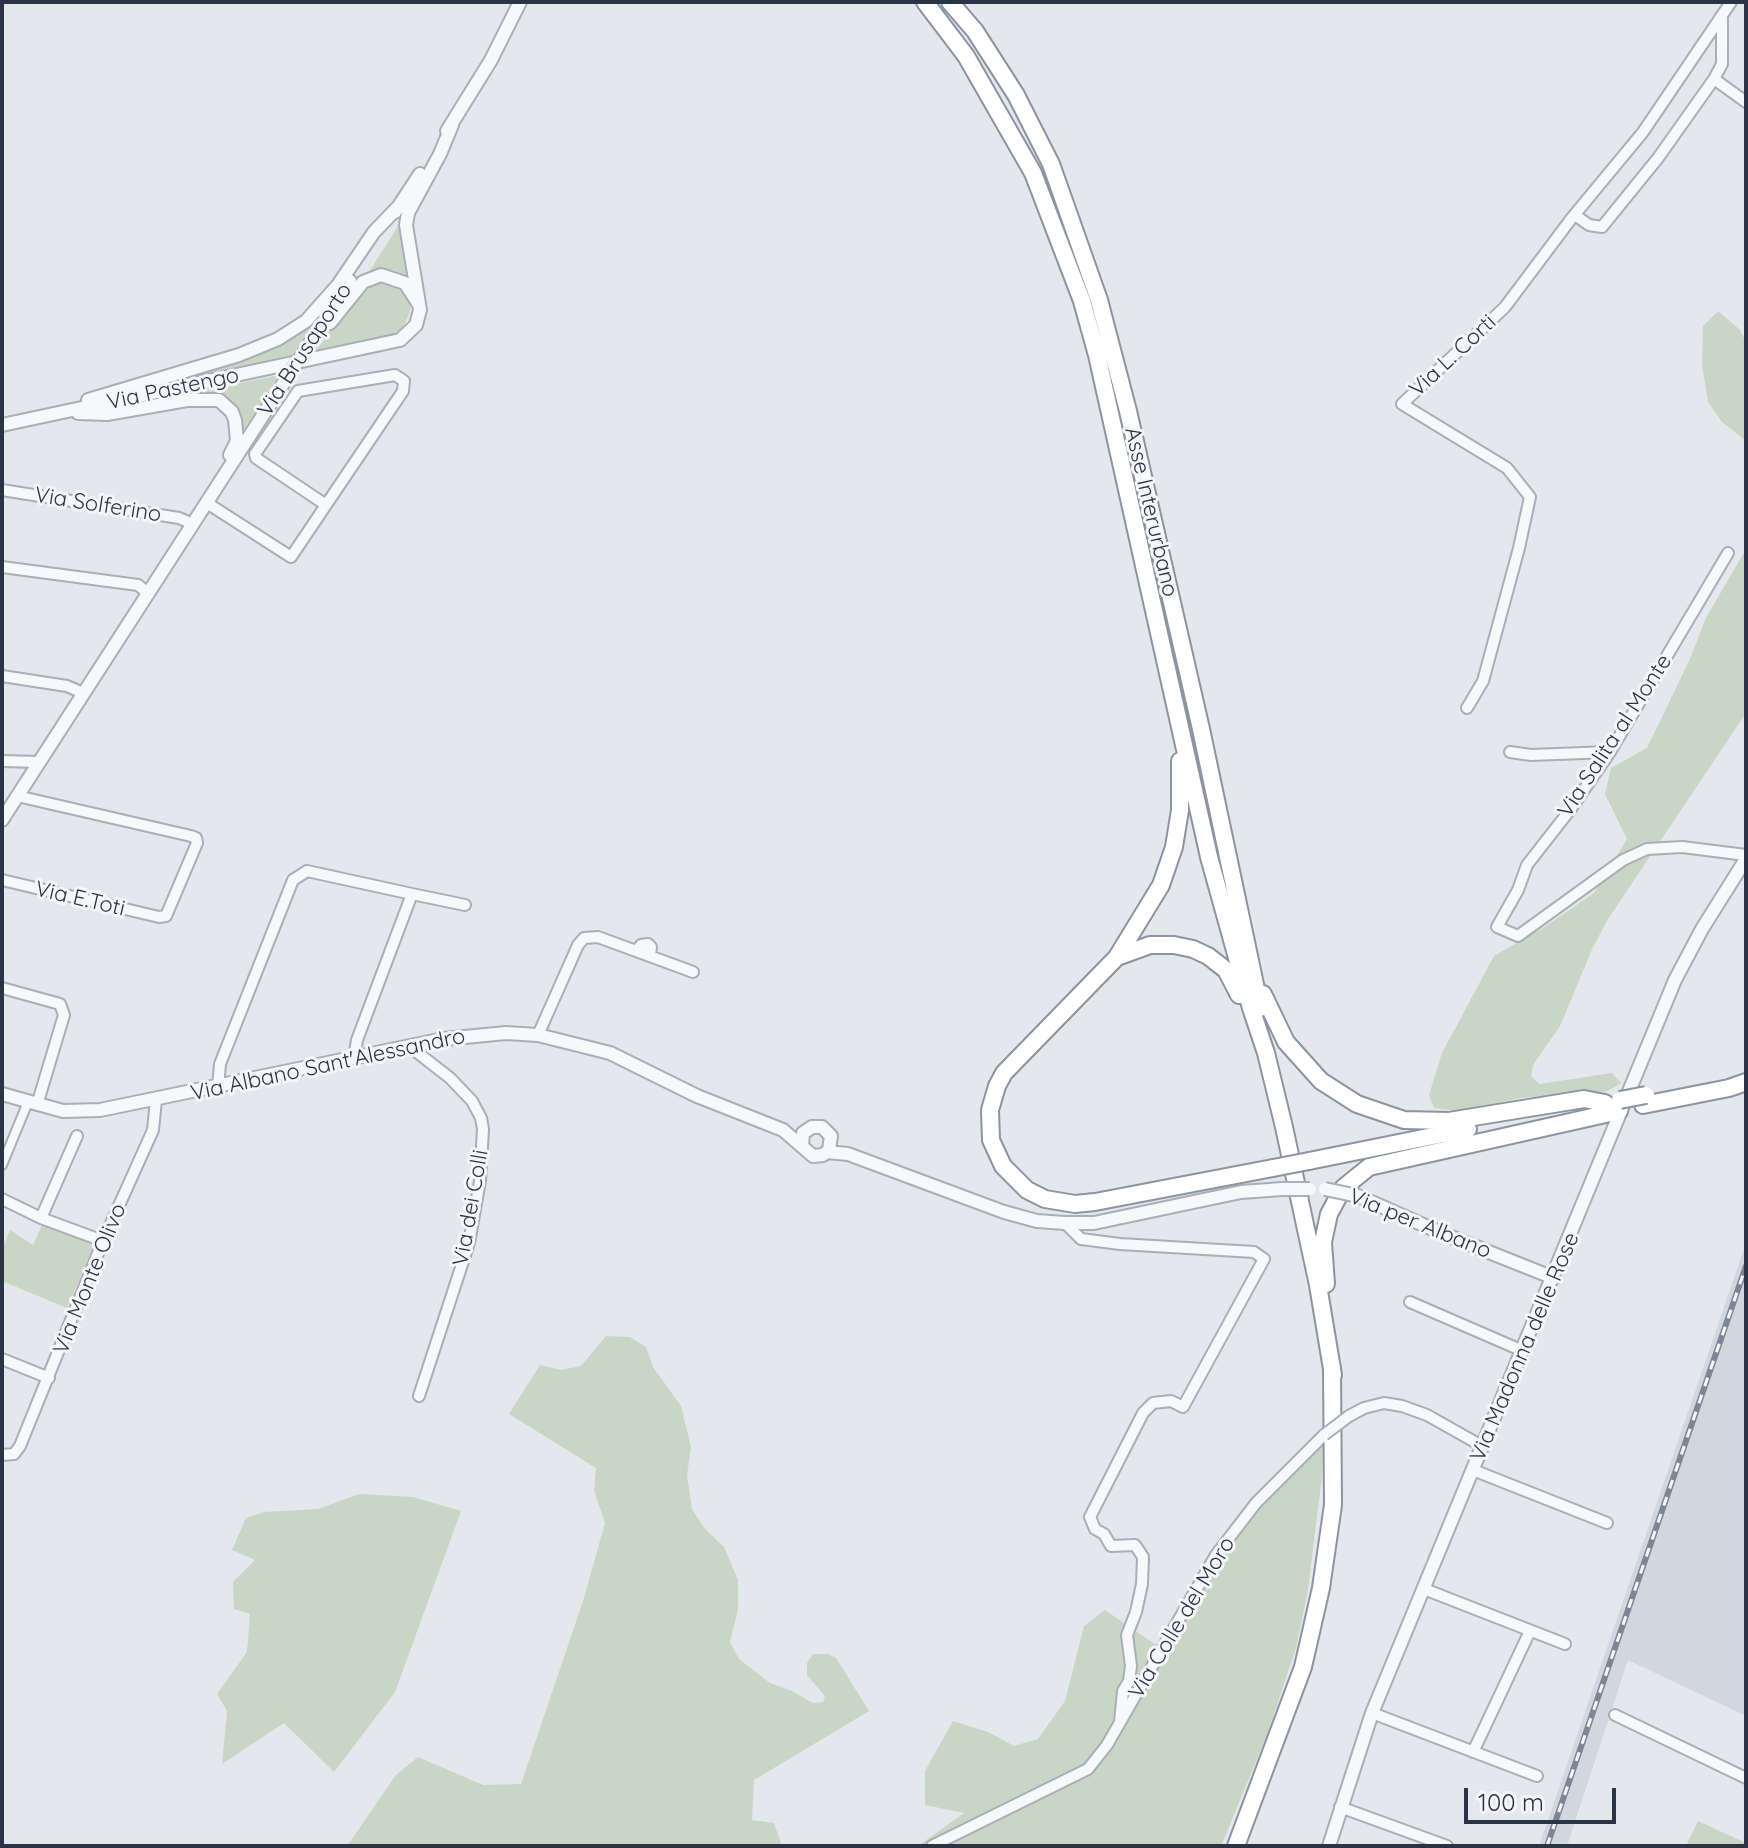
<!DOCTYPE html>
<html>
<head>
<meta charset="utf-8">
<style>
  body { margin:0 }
  #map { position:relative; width:1748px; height:1848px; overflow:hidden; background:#e4e7ec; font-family:Quicksand,sans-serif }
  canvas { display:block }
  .frame { position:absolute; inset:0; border:4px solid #2b3445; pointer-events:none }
  .scale { position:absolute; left:1464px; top:1788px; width:152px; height:36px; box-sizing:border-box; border:4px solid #2b3445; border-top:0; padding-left:10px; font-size:24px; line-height:28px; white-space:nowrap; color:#2b3445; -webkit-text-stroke:6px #f4f6f9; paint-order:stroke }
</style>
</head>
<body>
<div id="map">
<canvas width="1748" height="1848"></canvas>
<div class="frame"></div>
<div class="scale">100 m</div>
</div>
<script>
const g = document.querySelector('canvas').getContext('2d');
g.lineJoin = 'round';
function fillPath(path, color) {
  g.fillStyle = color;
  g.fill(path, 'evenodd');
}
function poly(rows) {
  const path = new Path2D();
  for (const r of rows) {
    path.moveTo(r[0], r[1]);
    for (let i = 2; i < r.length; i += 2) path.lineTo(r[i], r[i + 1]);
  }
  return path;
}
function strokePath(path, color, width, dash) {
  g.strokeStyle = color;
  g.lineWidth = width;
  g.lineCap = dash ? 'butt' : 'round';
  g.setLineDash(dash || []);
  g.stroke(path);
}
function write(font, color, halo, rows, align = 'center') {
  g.font = font + ' Quicksand,sans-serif';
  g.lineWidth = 6;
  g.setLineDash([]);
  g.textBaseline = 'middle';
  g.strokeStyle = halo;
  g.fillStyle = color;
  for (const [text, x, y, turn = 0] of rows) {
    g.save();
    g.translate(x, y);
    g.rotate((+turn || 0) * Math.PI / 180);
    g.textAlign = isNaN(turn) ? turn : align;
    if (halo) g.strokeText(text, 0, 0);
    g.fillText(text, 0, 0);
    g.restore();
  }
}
fillPath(poly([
  [1746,1243,1746,1716,1628,1660,1567,1846,1539,1846]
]), '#d2d6de');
fillPath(poly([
  [400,223,402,228,412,283,392,272,369,272],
  [384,280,402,286,410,299,410,312,403,327,394,334,382,337,316,350,324,340,323,337,339,321,365,287],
  [1718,311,1740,330,1746,342,1746,441,1722,422,1708,402,1702,364,1703,326],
  [311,321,313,323,292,355,179,379],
  [279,375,244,430,239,431,215,395,197,395,148,402],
  [1746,549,1746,713,1608,919,1593,947,1560,1026,1533,1065,1531,1076,1539,1084,1612,1073,1621,1083,1608,1091,1521,1098,1460,1111,1434,1108,1429,1095,1442,1053,1494,956,1543,928,1594,893,1627,839,1605,794,1611,768,1647,748,1689,661,1706,618],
  [43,1223,95,1243,67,1308,2,1281,2,1250,10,1230,33,1245],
  [606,1336,630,1337,646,1347,653,1367,681,1406,691,1447,687,1475,692,1509,705,1529,724,1547,738,1580,738,1610,730,1642,739,1659,770,1683,792,1691,813,1703,823,1702,825,1696,807,1675,807,1663,813,1654,828,1654,836,1658,869,1711,754,1780,752,1820,774,1823,782,1846,347,1846,396,1775,418,1757,483,1785,521,1784,583,1601,605,1523,594,1491,596,1468,509,1414,540,1365,561,1370,581,1366],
  [1323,1440,1322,1476,1308,1590,1296,1648,1267,1735,1221,1846,918,1846,964,1813,925,1805,925,1771,953,1721,988,1732,1014,1746,1038,1739,1065,1701,1084,1626,1105,1610,1162,1649,1192,1596,1247,1518],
  [359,1494,413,1497,461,1511,395,1692,334,1772,284,1723,222,1764,227,1711,217,1694,247,1652,250,1614,234,1609,233,1582,255,1560,232,1550,246,1518,264,1512,318,1509],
  [1698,1821,1746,1843,1746,1846,1686,1846]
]), '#c9d6c5');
const pedestrian = poly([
  [2,1165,28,1102]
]);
const minor = poly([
  [1714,79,1746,102],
  [1575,215,1589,225,1602,227,1658,158,1714,79,1722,64,1722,19],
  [395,375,404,381,403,391,326,505,256,458,255,454,298,391,395,375],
  [2,490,179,518,193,524],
  [207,503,291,557,326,505],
  [1728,553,1610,752,1570,810,1527,865,1518,890,1497,927,1518,936,1623,860,1647,849,1682,847,1746,855],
  [2,567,138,585,148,593],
  [2,676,67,686,83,693],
  [1467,708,1483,681,1519,548,1530,497,1507,468,1402,404,1505,307,1571,219,1643,132,1731,2],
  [1510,752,1531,755,1610,752],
  [2,761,39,762],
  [2,880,159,917,166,916,197,843,196,838,191,836,17,796],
  [412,894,465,905],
  [636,951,641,945,648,944,651,947,650,956],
  [2,988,60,1004,64,1015,37,1105],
  [538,1035,578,945,584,938,598,937,693,972],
  [409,1046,450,1078,472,1101,481,1118,483,1129,480,1181,469,1243,419,1396],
  [218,1087,220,1064,293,880,307,871,412,894,357,1040,354,1058],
  [2,1199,41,1218,103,1241],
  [41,1218,77,1136],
  [1065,1223,1081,1239,1120,1244,1254,1252,1264,1259,1183,1407,1171,1401,1153,1403,1143,1413,1090,1517,1095,1529,1104,1534,1111,1546,1135,1545,1143,1557,1142,1584,1136,1612,1127,1635,1131,1666,1129,1681,1123,1691,1120,1722],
  [1410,1302,1523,1351],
  [2,1359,49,1378],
  [1349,1416,1364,1408,1384,1403,1402,1406,1427,1415,1482,1446],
  [2,1455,14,1454,20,1446,103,1241,153,1130,156,1100],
  [1473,1470,1607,1523],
  [1424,1589,1565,1644],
  [1372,1713,1537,1776],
  [1615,1715,1746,1778],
  [1473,1752,1530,1631],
  [1340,1807,1447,1846],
  [932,1846,1088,1769,1107,1745,1216,1555,1256,1503,1324,1435]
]);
const tertiary = poly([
  [447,131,491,60,520,2],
  [395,212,420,174],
  [330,323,363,282,381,275,405,283,418,303],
  [306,349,350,281],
  [88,400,239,355,278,339,306,321,338,285,374,232,399,206],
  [78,413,107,414,187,400,219,400,232,412,235,420,237,441,230,455],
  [2,425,400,340,416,325,420,310,406,225,408,213,440,154,452,125],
  [2,820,285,381],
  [2,1094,63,1111,100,1110,444,1039,506,1033,538,1035,610,1053,697,1096,783,1130,813,1156,823,1155,829,1150,831,1136,822,1127,812,1127,803,1133,802,1146],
  [827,1152,848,1154,1004,1212,1037,1221,1065,1223,1094,1223,1241,1192,1282,1189],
  [1358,1196,1446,1235,1554,1278],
  [1329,1846,1372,1713,1675,980,1702,929,1746,859]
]);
const trunk = poly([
  [925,2,966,56,1033,173,1082,301,1097,355,1209,857,1251,1008,1266,1053,1284,1127,1318,1285,1333,1375],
  [950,2,975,31,1016,95,1051,164,1099,300,1128,411,1201,729,1260,1008],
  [1180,761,1180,810,1174,847,1161,885,1117,957,1004,1073,997,1086,990,1110,991,1140,1003,1166,1027,1190,1045,1199,1075,1204,1095,1202,1273,1168],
  [1117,957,1150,945,1174,945,1193,949,1208,956,1226,970,1239,995],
  [1263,994,1286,1042,1321,1081,1357,1104,1404,1120,1449,1121,1584,1099,1605,1103],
  [1643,1105,1729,1088,1746,1082],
  [1309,1161,1468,1129],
  [1326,1284,1323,1242,1329,1214,1343,1188,1369,1167,1619,1111],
  [1236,1846,1303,1667,1321,1588,1333,1505,1332,1367]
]);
strokePath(pedestrian, '#a9aeb7', 12);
strokePath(minor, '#a9aeb7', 14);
strokePath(tertiary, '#a9aeb7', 16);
strokePath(trunk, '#8b94a3', 20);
strokePath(pedestrian, '#f7f8fa', 8);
strokePath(minor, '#f7f8fa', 10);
strokePath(tertiary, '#f7f8fa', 12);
strokePath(trunk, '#fff', 16);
const rail = poly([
  [1547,1846,1746,1266]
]);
strokePath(rail, '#7d8696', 6);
strokePath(rail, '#f4f6f9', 3, [9]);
const minorBridge = poly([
  [1324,1435,1349,1416]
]);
const tertiaryBridge = poly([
  [285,381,306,349],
  [1282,1189,1310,1189],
  [1325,1189,1358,1196]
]);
const trunkBridge = poly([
  [1620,1100,1646,1095],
  [1273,1168,1309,1161]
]);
strokePath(minorBridge, '#a9aeb7', 14, []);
strokePath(tertiaryBridge, '#a9aeb7', 16, []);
strokePath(trunkBridge, '#8b94a3', 20, []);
strokePath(minorBridge, '#f7f8fa', 10);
strokePath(tertiaryBridge, '#f7f8fa', 12);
strokePath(trunkBridge, '#fff', 16);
write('22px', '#2b3445', '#f4f6f9', [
  ["Via Brusaporto",305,350,-57],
  ["Via L. Corti",1453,356,-43],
  ["Via Pastengo",173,389,-12],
  ["Via Solferino",98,505,9],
  ["Asse Interurbano",1151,512,77],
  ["Via Salita al Monte",1615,736,-57],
  ["Via E.Toti",80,899,13],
  ["Via Albano Sant'Alessandro",328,1065,-12],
  ["Via dei Colli",471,1208,-80],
  ["Via per Albano",1420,1224,22],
  ["Via Monte Olivo",90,1279,-68],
  ["Via Madonna delle Rose",1525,1347,-67],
  ["Via Colle del Moro",1182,1618,-59]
]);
</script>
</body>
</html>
